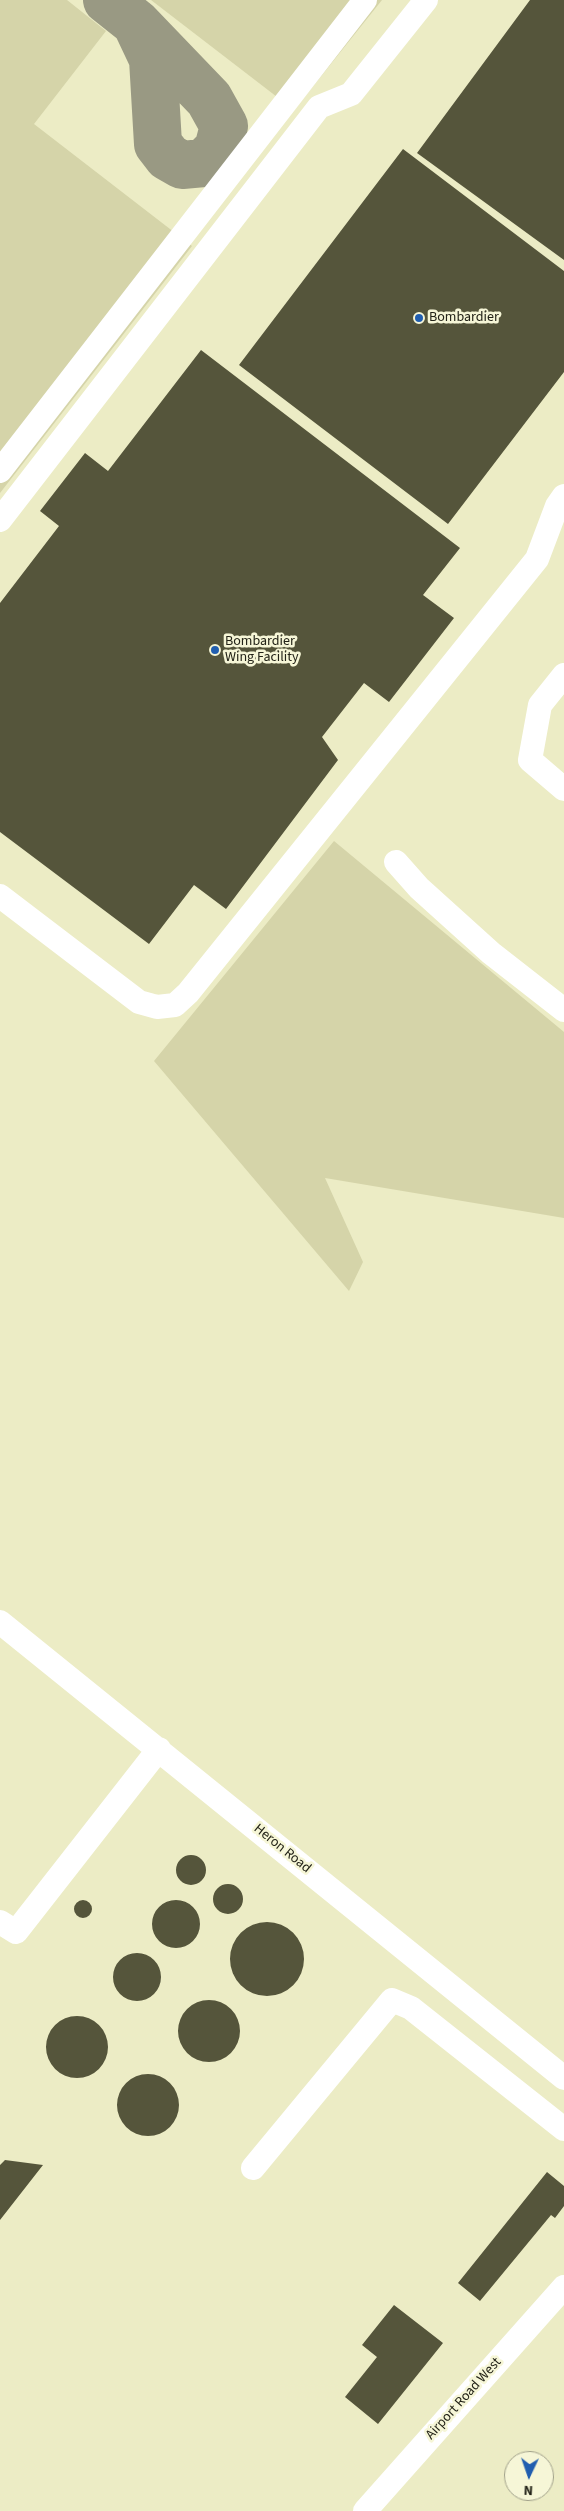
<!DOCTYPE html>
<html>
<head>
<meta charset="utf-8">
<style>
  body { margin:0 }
  #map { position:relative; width:564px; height:2511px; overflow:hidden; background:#f6f6d7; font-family:"Source Sans 3",sans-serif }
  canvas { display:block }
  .north { position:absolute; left:504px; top:2451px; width:50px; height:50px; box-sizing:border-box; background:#f6f6d7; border:1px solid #a1a18a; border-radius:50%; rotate:183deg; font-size:14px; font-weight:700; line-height:20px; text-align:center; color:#222217 }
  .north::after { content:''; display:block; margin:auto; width:18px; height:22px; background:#215eaf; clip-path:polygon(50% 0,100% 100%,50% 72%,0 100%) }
</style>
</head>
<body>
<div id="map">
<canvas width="564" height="2511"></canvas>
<div class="north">N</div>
</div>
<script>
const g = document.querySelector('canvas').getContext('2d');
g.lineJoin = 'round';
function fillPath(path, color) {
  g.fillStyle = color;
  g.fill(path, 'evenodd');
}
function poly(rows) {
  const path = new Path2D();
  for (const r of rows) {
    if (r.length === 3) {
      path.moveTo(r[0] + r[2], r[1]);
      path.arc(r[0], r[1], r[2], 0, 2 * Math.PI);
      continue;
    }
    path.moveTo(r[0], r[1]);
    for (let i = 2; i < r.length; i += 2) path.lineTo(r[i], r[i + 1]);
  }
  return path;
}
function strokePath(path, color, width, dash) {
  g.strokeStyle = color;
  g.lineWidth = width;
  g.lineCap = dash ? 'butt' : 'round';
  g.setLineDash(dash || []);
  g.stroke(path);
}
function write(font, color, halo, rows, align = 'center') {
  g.font = font + ' "Source Sans 3",sans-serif';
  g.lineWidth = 5;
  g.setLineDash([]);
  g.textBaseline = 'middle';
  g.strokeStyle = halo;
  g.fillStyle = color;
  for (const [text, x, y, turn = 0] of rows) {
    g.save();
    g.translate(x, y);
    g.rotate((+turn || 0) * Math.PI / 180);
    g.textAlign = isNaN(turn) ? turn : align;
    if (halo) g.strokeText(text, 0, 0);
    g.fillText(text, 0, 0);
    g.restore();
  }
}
fillPath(poly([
  [0,0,564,0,564,2511,0,2511],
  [514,2461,544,2461,544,2491,514,2491]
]), '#ececc5');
fillPath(poly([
  [0,0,67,0,106,31,34,124,192,246,0,493],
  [151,0,382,0,294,110],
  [334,841,564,1032,564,1218,325,1178,363,1262,349,1291,154,1061]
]), '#d5d4a9');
strokePath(poly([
  [107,0,136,23,209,99,224,126,218,149,204,163,182,165,168,157,158,144,153,59,136,23]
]), '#999983', 48);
fillPath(poly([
  [530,0,564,0,564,260,417,153],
  [403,149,564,271,564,372,448,524,239,365],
  [201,350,460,548,423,595,454,618,389,702,364,683,322,737,338,760,226,909,194,885,149,944,0,832,0,603,59,526,40,511,85,453,108,471],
  [191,1870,15],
  [228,1899,15],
  [83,1909,9],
  [176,1924,24],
  [267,1959,37],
  [137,1977,24],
  [209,2031,31],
  [77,2047,31],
  [148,2105,31],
  [5,2160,43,2165,0,2220,0,2165],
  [547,2172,564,2186,564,2206,555,2218,551,2215,480,2301,458,2283],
  [394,2305,443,2343,378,2424,345,2397,377,2357,362,2345]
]), '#55553b');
strokePath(poly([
  [0,471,365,0],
  [0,520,319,107,351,94,426,0],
  [564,675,540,705,530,760,564,789],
  [396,862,419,888,491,953,564,1010],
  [0,896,139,1002,157,1007,175,1005,188,993,537,559,557,506,564,496],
  [0,1622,564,2078],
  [0,1922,16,1932,159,1749],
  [253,2168,392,2000,411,2008,564,2129],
  [365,2511,564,2287]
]), '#fff', 24);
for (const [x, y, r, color] of [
  [419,318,5,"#215eaf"],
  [215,650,5,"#215eaf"]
]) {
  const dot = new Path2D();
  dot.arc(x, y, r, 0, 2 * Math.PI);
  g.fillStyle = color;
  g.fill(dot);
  strokePath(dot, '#f6f6d7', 2);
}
write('14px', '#222217', '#f6f6d7', [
  ["Bombardier",429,318],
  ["Bombardier",225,642],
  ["Wing Facility",225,658]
], 'left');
write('14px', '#222217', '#f6f6d7', [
  ["Heron Road",282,1849,39],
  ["Airport Road West",464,2399,-48]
]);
</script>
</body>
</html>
